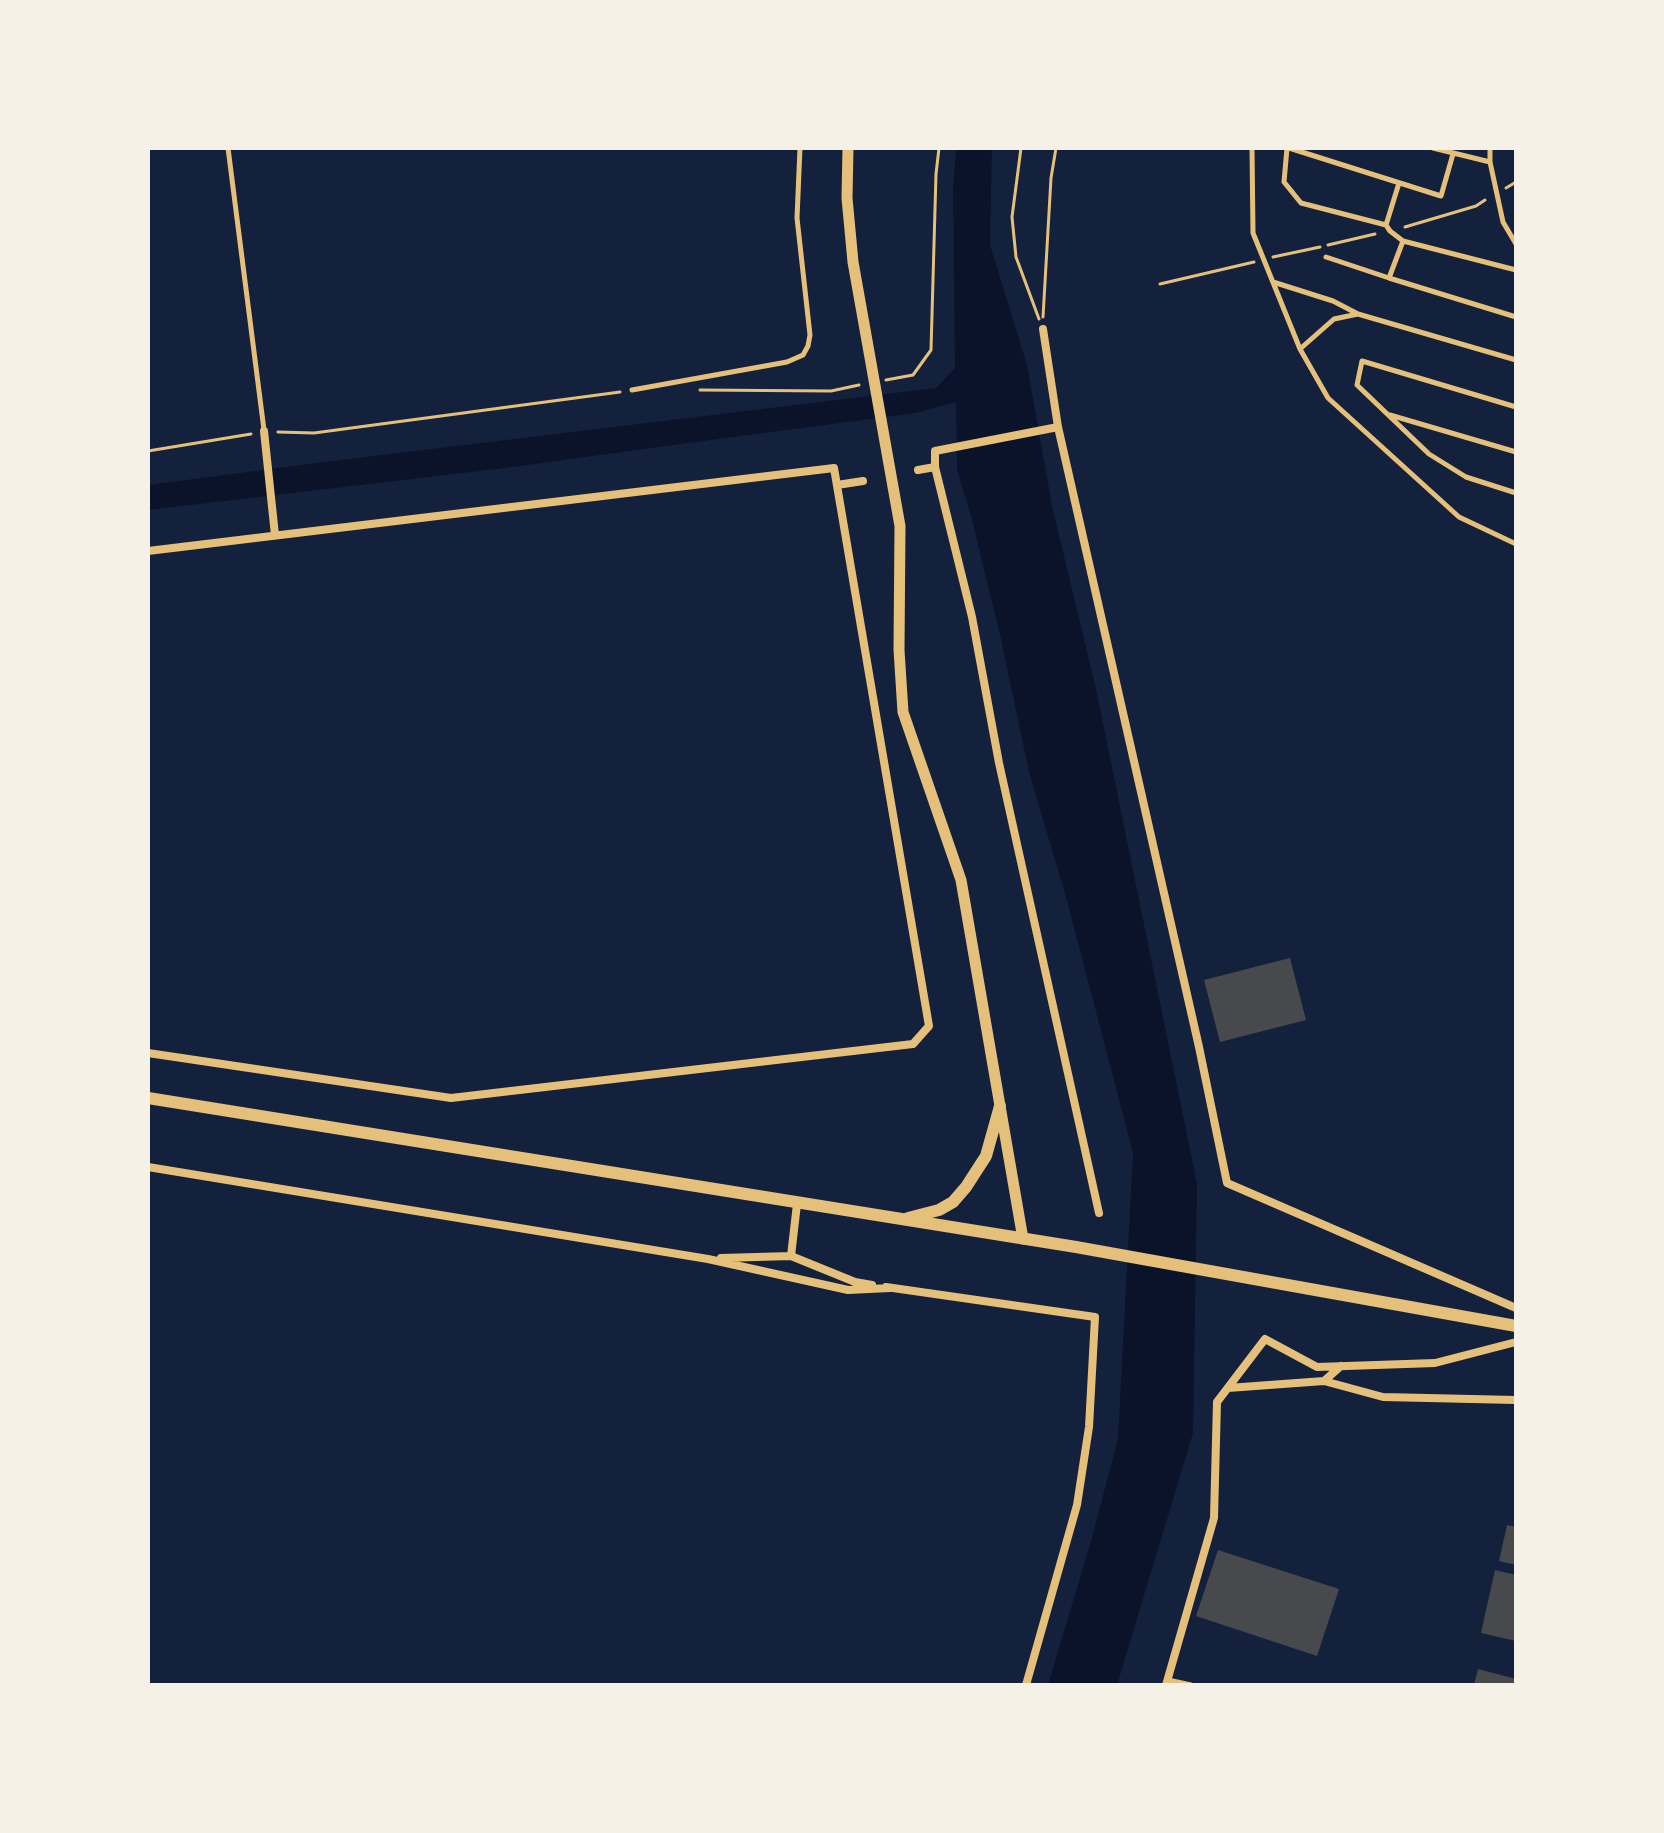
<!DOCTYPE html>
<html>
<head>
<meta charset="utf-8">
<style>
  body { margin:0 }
  #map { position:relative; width:1664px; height:1833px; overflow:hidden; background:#14213d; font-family:Lato,sans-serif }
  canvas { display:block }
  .frame { position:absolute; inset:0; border:150px solid #f6f1e7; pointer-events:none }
</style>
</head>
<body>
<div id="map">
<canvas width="1664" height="1833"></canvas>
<div class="frame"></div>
</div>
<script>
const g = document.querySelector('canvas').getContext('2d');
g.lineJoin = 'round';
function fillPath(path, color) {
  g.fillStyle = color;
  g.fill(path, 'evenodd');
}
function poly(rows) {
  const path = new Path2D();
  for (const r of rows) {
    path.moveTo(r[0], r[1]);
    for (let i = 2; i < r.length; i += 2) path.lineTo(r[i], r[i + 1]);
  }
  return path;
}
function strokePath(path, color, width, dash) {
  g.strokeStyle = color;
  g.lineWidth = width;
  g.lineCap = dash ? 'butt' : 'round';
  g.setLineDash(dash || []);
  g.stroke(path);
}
fillPath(poly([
  [956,148,992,148,990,245,1027,365,1052,506,1096,689,1197,1184,1193,1433,1117,1685,1048,1685,1091,1541,1118,1439,1133,1153,1066,897,1029,772,1001,639,971,516,957,470,956,402,916,413,688,443,505,468,148,510,148,485,316,463,936,388,955,368,953,187]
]), '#0b132b');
fillPath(poly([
  [1290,958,1306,1020,1220,1042,1204,980],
  [1507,1525,1516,1527,1516,1565,1499,1561],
  [1218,1550,1339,1589,1317,1656,1196,1616],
  [1495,1570,1516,1575,1516,1641,1481,1633],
  [1478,1669,1516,1679,1516,1685,1474,1685]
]), '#48494c');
strokePath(poly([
  [1021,148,1012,217,1016,257,1039,319],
  [1506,188,1516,182],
  [1405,227,1476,206,1485,200],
  [1328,245,1375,234],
  [1273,257,1320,247],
  [1160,284,1254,262],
  [1043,317,1051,178,1056,148],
  [886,380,913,375,931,350,936,174,939,148],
  [700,390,831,391,859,385],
  [278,432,314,433,620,392],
  [148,451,251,434]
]), '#e5c07b', 3);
strokePath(poly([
  [228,148,264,430],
  [1252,148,1253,233,1300,349,1328,398,1459,517,1516,544],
  [1287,148,1284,182,1301,203,1386,225,1390,231,1403,241,1389,278,1516,317],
  [1289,148,1441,196,1453,154],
  [1433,148,1490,162],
  [1490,148,1490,162,1503,222,1516,244],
  [1386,225,1399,183],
  [1403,241,1516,270],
  [1326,257,1389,278],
  [1273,282,1333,301,1358,314,1334,319,1300,349],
  [1358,314,1516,360],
  [632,390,787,362,803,355,808,346,810,335,797,218,800,148],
  [1516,407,1362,361,1357,385,1429,454,1466,477,1516,493],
  [1390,415,1516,452],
  [1168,1680,1191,1685]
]), '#e5c07b', 5);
strokePath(poly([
  [1043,329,1058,427,1199,1047,1227,1183,1516,1308],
  [264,431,275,535],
  [935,467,972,617,999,763,1099,1213],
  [918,470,935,467,935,451,1058,427],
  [837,485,863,481],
  [148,551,834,468,929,1026,913,1044,451,1098,148,1053],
  [148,1167,708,1259,848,1290,890,1288],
  [797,1204,791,1256,855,1282,872,1285],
  [721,1258,791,1256],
  [886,1287,1095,1317,1089,1427,1077,1505,1026,1685],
  [1324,1381,1383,1397,1516,1400],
  [1228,1388,1324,1381,1341,1366],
  [1166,1685,1214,1518,1217,1402,1265,1339,1317,1367,1435,1363,1516,1342]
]), '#e5c07b', 8);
strokePath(poly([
  [848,148,847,198,853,262,900,526,899,650,903,712,961,880,1023,1239]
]), '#e5c07b', 11);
strokePath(poly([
  [148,1098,1076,1247,1516,1326],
  [908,1218,939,1210,953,1202,966,1187,986,1156,1000,1106]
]), '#e5c07b', 12);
</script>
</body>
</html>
